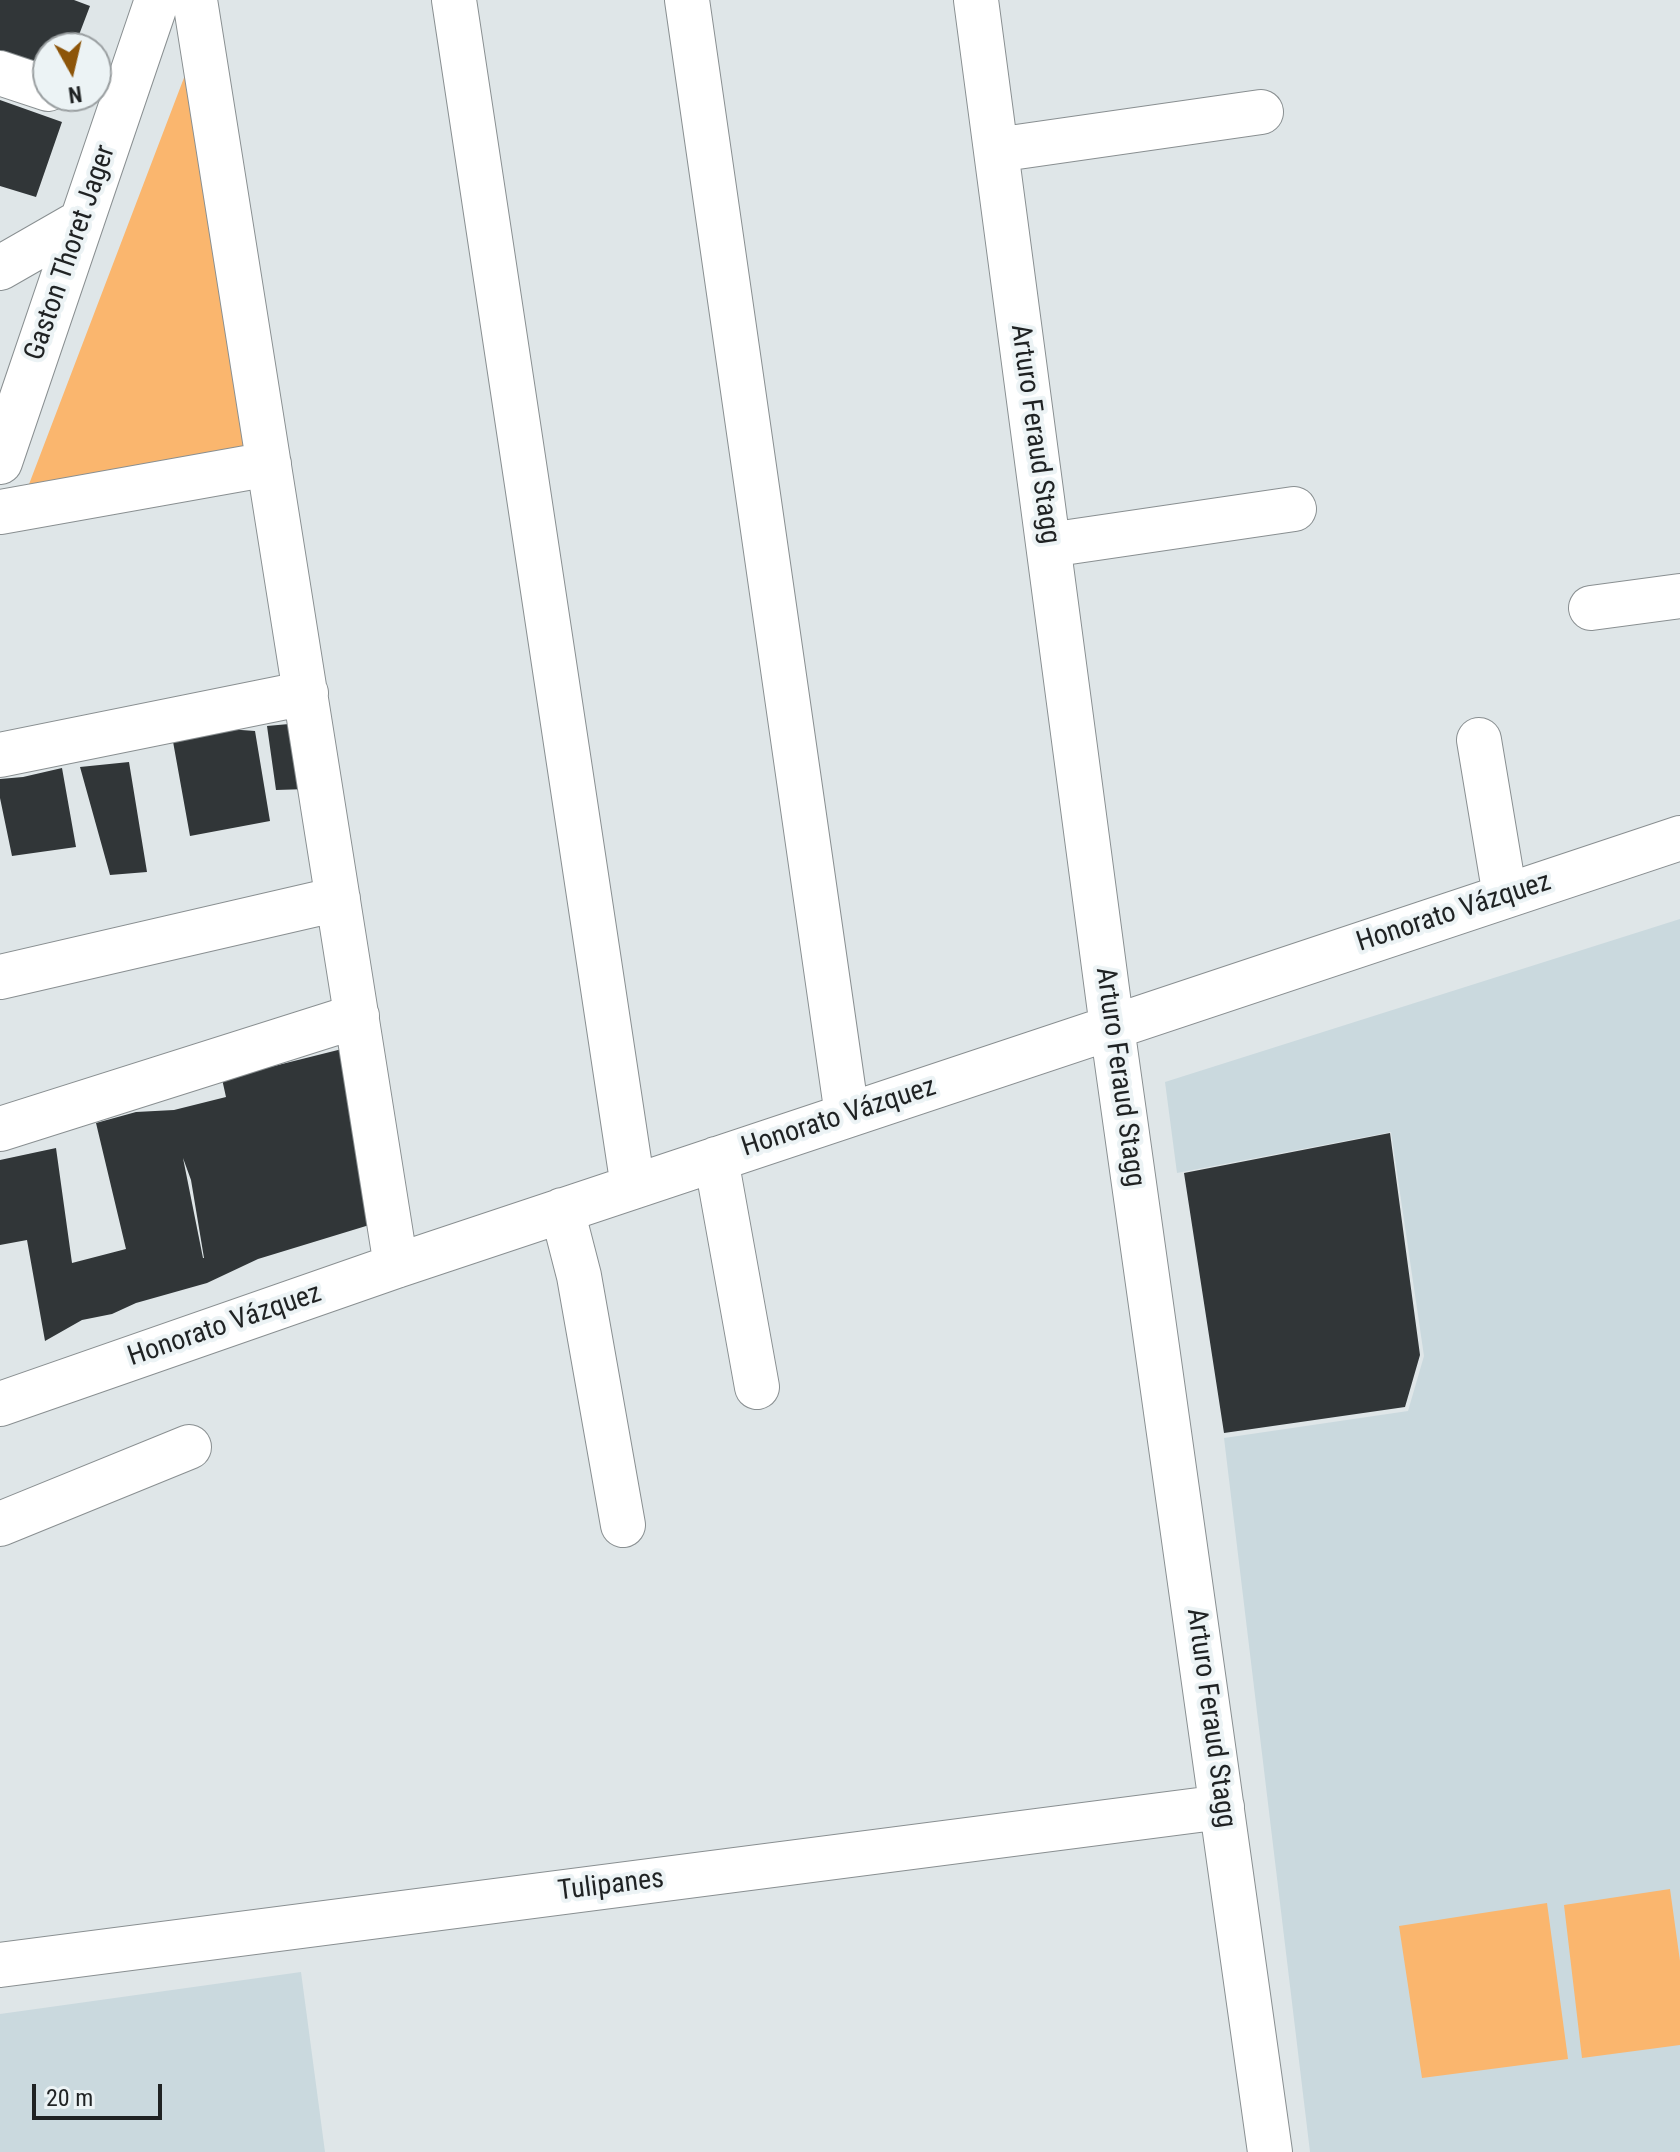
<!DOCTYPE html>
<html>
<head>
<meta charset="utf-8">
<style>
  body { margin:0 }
  #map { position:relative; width:1680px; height:2152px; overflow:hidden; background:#dfe6e8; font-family:"Roboto Condensed",sans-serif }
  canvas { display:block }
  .north { position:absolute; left:32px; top:32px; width:80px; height:80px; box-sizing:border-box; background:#ecf3f5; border:2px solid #9a9fa1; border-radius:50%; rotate:172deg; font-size:22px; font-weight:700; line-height:32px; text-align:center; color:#1f2223 }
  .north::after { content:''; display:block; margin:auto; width:28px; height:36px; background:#8d5509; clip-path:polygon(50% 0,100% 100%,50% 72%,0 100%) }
  .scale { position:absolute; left:32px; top:2084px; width:130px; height:36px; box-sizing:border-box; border:4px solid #1f2223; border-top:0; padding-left:10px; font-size:24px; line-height:28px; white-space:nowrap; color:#1f2223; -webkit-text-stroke:6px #ecf3f5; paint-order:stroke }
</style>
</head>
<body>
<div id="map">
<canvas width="1680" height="2152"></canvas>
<div class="north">N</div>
<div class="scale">20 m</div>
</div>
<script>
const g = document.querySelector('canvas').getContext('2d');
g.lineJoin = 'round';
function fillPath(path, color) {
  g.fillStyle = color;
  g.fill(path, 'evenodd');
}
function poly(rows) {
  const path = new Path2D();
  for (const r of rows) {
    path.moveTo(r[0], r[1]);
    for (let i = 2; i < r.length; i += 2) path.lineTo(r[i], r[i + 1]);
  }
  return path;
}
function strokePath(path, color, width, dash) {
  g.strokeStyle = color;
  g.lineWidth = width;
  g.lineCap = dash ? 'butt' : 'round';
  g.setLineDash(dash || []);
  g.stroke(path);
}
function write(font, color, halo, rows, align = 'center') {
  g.font = font + ' "Roboto Condensed",sans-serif';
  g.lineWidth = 8;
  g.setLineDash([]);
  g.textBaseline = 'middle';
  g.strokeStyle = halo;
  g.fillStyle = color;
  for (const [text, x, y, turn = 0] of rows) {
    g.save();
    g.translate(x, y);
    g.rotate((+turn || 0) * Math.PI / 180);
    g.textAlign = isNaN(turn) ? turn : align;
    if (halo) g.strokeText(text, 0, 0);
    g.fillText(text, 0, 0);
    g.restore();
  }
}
fillPath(poly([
  [1680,919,1680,2152,1310,2152,1224,1438,1408,1411,1424,1356,1391,1132,1177,1173,1165,1082],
  [301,1972,325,2152,0,2152,0,2014]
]), '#cad9de');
fillPath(poly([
  [190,62,259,456,23,500],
  [1670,1889,1680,1961,1680,2045,1582,2058,1564,1905],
  [1547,1903,1568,2059,1422,2078,1399,1926]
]), '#fab66e');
fillPath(poly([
  [0,0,74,0,90,6,74,48,48,48,48,78,0,60],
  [0,100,62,122,36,197,0,186],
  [300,723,308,789,276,790,267,726],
  [214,728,255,731,270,821,190,836,172,736],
  [129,762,147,872,110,875,80,767],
  [62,768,76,847,12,856,0,798,0,779,23,777],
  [362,1044,389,1219,258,1259,207,1283,136,1303,112,1314,82,1320,45,1341,27,1240,0,1245,0,1160,56,1148,72,1263,126,1249,96,1123,136,1112,174,1110,226,1097,222,1079],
  [183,1158,191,1180,204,1258,203,1258],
  [1390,1133,1420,1355,1405,1407,1224,1433,1184,1173]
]), '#313638');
const minor = poly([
  [195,0,396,1266],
  [454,0,633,1187],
  [687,0,847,1115],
  [976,0,1112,1027,1270,2152],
  [0,73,48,89],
  [996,150,1261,112],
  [0,268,82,221],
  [0,462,157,0],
  [0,512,269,464],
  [1049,545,1294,509],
  [1591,608,1680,596],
  [1479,740,1505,896],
  [0,755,306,693],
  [0,977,338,899],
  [0,1129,357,1016],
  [716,1159,757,1387],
  [562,1210,579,1276,623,1525],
  [0,1404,396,1266,1680,838],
  [0,1524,189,1447],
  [0,1965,1222,1807]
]);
strokePath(minor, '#898f91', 46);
strokePath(minor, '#fff', 44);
write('28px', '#1f2223', '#ecf3f5', [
  ["Gaston Thoret Jager",71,253,-71],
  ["Arturo Feraud Stagg",1034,434,82],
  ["Honorato Vázquez",1454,913,-18],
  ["Arturo Feraud Stagg",1119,1077,82],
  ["Honorato Vázquez",839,1118,-18],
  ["Honorato Vázquez",225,1326,-19],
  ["Arturo Feraud Stagg",1210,1718,82],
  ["Tulipanes",611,1886,-7]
]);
</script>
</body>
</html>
